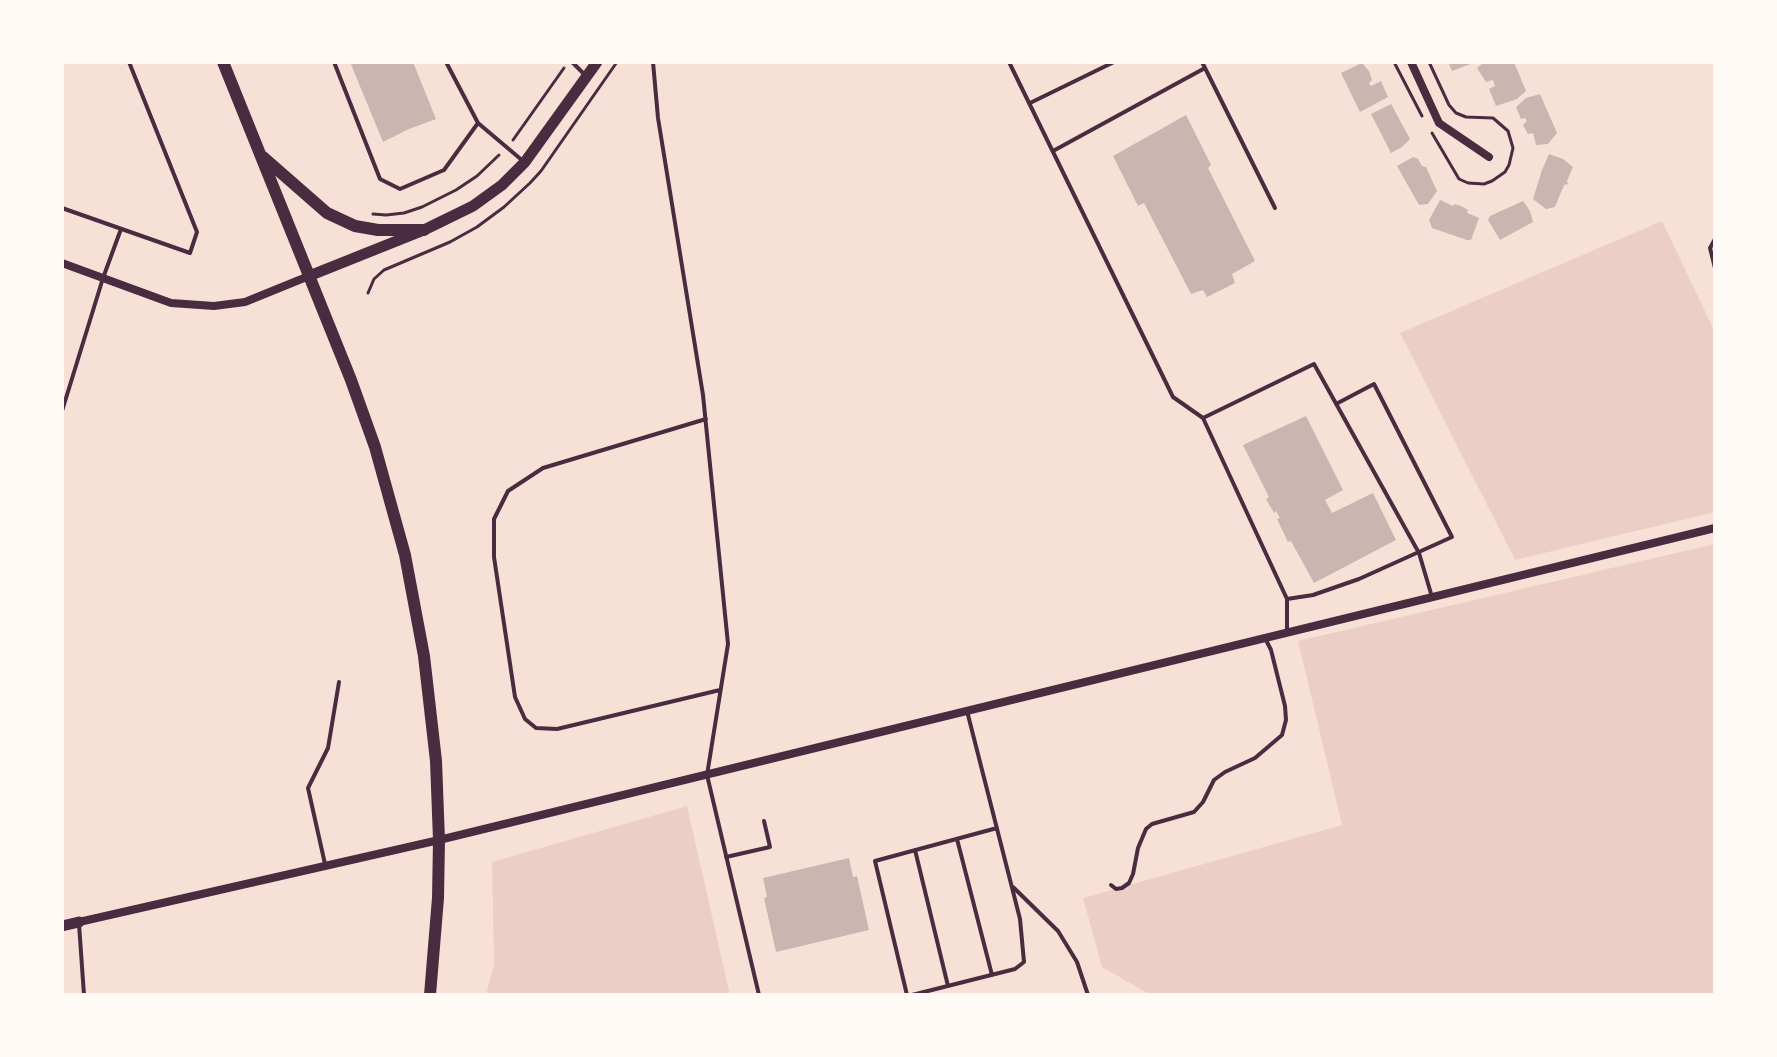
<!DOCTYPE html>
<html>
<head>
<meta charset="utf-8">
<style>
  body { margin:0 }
  #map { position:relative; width:1777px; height:1057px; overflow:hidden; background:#f7e1d7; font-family:Karla,sans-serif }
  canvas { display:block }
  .frame { position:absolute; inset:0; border:64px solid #fffaf5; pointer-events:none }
</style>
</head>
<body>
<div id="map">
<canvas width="1777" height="1057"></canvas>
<div class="frame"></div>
</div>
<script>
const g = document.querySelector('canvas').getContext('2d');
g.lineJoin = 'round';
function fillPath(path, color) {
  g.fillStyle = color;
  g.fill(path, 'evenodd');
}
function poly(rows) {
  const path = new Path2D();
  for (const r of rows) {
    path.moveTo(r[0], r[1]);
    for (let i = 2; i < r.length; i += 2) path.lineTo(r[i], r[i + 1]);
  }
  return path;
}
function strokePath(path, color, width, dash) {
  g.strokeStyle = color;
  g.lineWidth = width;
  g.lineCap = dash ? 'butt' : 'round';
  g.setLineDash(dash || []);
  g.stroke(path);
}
fillPath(poly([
  [1662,221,1715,332,1715,512,1515,560,1400,333],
  [1715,544,1715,995,1151,995,1102,967,1083,898,1342,825,1298,641],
  [687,806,730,995,486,995,494,964,492,862]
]), '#ebcfc5');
fillPath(poly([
  [350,62,413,62,436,119,409,129,383,142],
  [1448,62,1476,62,1452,71],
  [1484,62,1514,62,1526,91,1517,99,1496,106,1489,89,1495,86,1493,80,1486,82,1477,68],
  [1362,63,1369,71,1372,80,1369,83,1371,86,1381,81,1388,97,1360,112,1341,73],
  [1540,94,1557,133,1548,144,1536,145,1533,133,1528,134,1523,125,1527,121,1525,118,1521,119,1516,107,1526,98],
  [1391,104,1410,139,1402,147,1391,153,1371,114],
  [1186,115,1211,165,1208,168,1255,261,1232,274,1235,283,1207,297,1203,290,1191,294,1144,203,1138,206,1113,156],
  [1549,154,1563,159,1573,167,1567,181,1568,184,1564,185,1555,207,1546,209,1533,199,1542,170],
  [1413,157,1418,159,1422,166,1426,167,1437,191,1428,204,1419,205,1397,166],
  [1440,200,1453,206,1455,204,1461,206,1468,210,1467,213,1479,218,1471,240,1467,240,1432,228,1429,220],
  [1523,201,1530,211,1533,222,1500,240,1488,220,1490,216],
  [1306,416,1343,490,1325,500,1332,513,1373,493,1396,540,1314,583,1291,541,1288,542,1277,519,1280,518,1276,511,1274,513,1266,499,1269,497,1243,445],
  [849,858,853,877,857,876,869,930,776,952,764,898,767,897,763,878]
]), '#ccb4b1');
strokePath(poly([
  [1394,62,1422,116],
  [1429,62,1449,105,1456,113,1466,117,1493,118,1508,131,1513,148,1509,165,1505,172,1492,181,1484,184,1468,183,1459,179,1432,133],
  [513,140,564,68],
  [373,214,386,215,404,213,422,207,456,190,477,176,499,155],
  [368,293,374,279,384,270,450,242,477,227,504,207,530,183,541,171,617,62]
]), '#4a2c40', 3);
strokePath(poly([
  [334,62,380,179,400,189,444,170,478,123],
  [446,62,478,123,523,161],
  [572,62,585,75],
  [653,62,658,118,703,395,728,644,707,775,759,995],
  [1009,62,1173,397,1203,418],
  [1205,68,1275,208],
  [1030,103,1114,62],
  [1053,151,1205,68,1202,62],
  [62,208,190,253,197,232,129,62],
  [1715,239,1710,248,1715,268],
  [62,411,103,278,121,229],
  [706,419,543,468,508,491,494,519,494,557,515,697,525,719,536,728,557,729,720,690],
  [1287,599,1313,595,1359,579,1452,537,1374,384,1336,404],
  [1287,632,1287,599,1203,418,1314,364,1419,553,1432,597],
  [957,839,992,975],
  [915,850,948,986],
  [726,857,770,847,764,821],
  [325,864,308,788,328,748,339,682],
  [1111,885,1116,889,1122,888,1129,883,1133,874,1138,848,1146,829,1152,824,1194,812,1203,802,1214,780,1225,772,1255,758,1282,735,1286,720,1285,706,1271,650,1266,640],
  [1013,887,1058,931,1077,962,1088,995],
  [79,924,84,995],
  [907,995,875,861,997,828],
  [912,995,1015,969,1024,962,1020,919,967,711]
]), '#4a2c40', 4);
strokePath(poly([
  [1411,62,1439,123,1489,157],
  [62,263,171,303,214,306,245,302,309,276],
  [79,922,439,840,1715,528]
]), '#4a2c40', 8);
strokePath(poly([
  [309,276,424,230,473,206,502,185,525,162,597,62],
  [62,926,79,922]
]), '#4a2c40', 11);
strokePath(poly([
  [223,62,351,380,375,447,405,555,424,656,436,761,439,840,438,898,430,995],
  [263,157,327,213,355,226,378,230,424,230]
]), '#4a2c40', 12);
</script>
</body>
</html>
